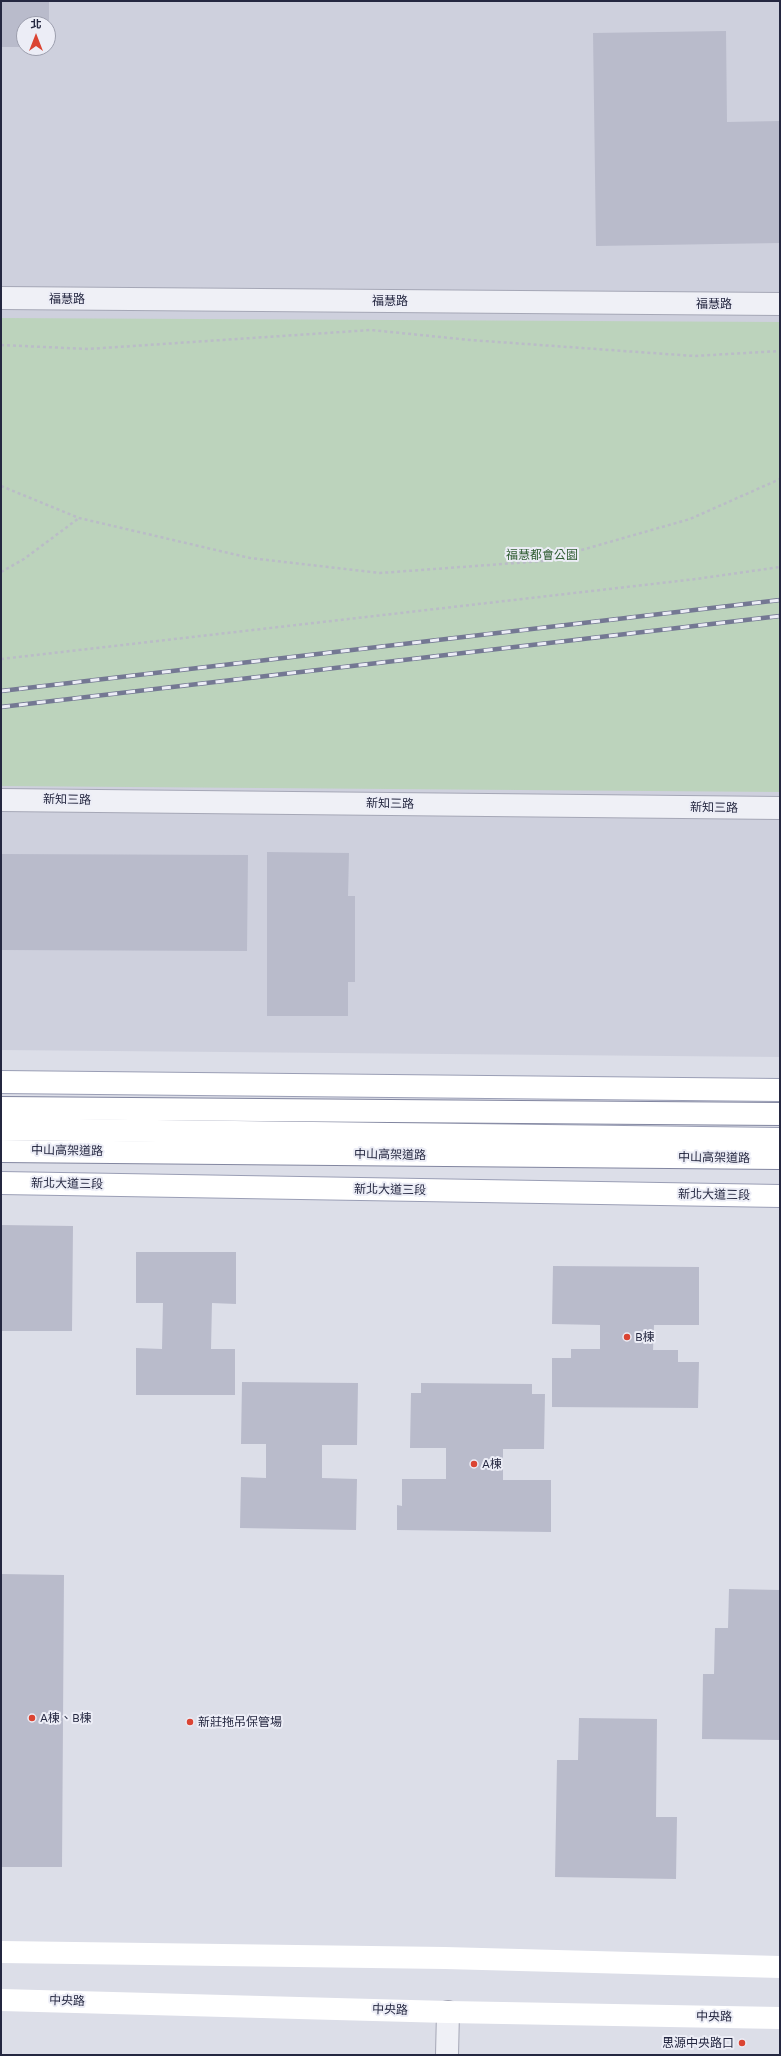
<!DOCTYPE html>
<html>
<head>
<meta charset="utf-8">
<style>
  body { margin:0 }
  #map { position:relative; width:781px; height:2056px; overflow:hidden; background:#dcdee8; font-family:"Work Sans","Noto Sans TC",sans-serif }
  canvas { display:block }
  .frame { position:absolute; inset:0; border:2px solid #242740; pointer-events:none }
  .north { position:absolute; left:16px; top:16px; width:40px; height:40px; box-sizing:border-box; background:#ecedf6; border:1px solid #9c9ead; border-radius:50%; rotate:0deg; font-size:11px; font-weight:700; line-height:16px; text-align:center; color:#242740 }
  .north::after { content:''; display:block; margin:auto; width:14px; height:18px; background:#db4433; clip-path:polygon(50% 0,100% 100%,50% 72%,0 100%) }
</style>
</head>
<body>
<div id="map">
<canvas width="781" height="2056"></canvas>
<div class="frame"></div>
<div class="north">北</div>
</div>
<script>
const g = document.querySelector('canvas').getContext('2d');
g.lineJoin = 'round';
function fillPath(path, color) {
  g.fillStyle = color;
  g.fill(path, 'evenodd');
}
function poly(rows) {
  const path = new Path2D();
  for (const r of rows) {
    path.moveTo(r[0], r[1]);
    for (let i = 2; i < r.length; i += 2) path.lineTo(r[i], r[i + 1]);
  }
  return path;
}
function strokePath(path, color, width, dash) {
  g.strokeStyle = color;
  g.lineWidth = width;
  g.lineCap = dash ? 'butt' : 'round';
  g.setLineDash(dash || []);
  g.stroke(path);
}
function write(font, color, halo, rows, align = 'center') {
  g.font = font + ' "Work Sans","Noto Sans TC",sans-serif';
  g.lineWidth = 4;
  g.setLineDash([]);
  g.textBaseline = 'middle';
  g.strokeStyle = halo;
  g.fillStyle = color;
  for (const [text, x, y, turn = 0] of rows) {
    g.save();
    g.translate(x, y);
    g.rotate((+turn || 0) * Math.PI / 180);
    g.textAlign = isNaN(turn) ? turn : align;
    if (halo) g.strokeText(text, 0, 0);
    g.fillText(text, 0, 0);
    g.restore();
  }
}
fillPath(poly([
  [1,1,780,1,780,1057,1,1050],
  [24,24,48,24,48,48,24,48]
]), '#ced0dd');
fillPath(poly([
  [1,318,780,322,780,792,1,786]
]), '#bcd3bc');
fillPath(poly([
  [1,1,49,1,49,24,24,24,24,47,1,47],
  [726,31,727,122,780,121,780,243,596,246,593,33],
  [267,852,349,853,348,896,355,896,355,982,348,982,348,1016,267,1016],
  [1,854,248,855,247,951,1,950],
  [1,1225,73,1226,72,1331,1,1331],
  [136,1252,236,1252,236,1304,212,1303,211,1349,235,1349,235,1395,136,1395,136,1348,162,1349,163,1303,136,1303],
  [553,1266,699,1267,699,1325,654,1325,653,1350,678,1350,678,1362,699,1362,698,1408,552,1407,552,1358,571,1358,571,1349,600,1349,600,1325,552,1324],
  [242,1382,358,1383,357,1445,322,1445,322,1478,357,1479,356,1530,240,1528,241,1477,266,1478,266,1444,241,1444],
  [421,1383,532,1384,532,1394,545,1394,544,1449,503,1449,503,1480,551,1480,551,1532,397,1530,397,1505,402,1506,402,1479,446,1479,446,1448,410,1448,411,1393,421,1393],
  [1,1574,64,1575,62,1867,1,1867],
  [729,1589,780,1590,780,1740,702,1739,703,1674,714,1674,715,1628,728,1628],
  [579,1718,657,1719,656,1817,677,1817,676,1879,555,1877,557,1760,578,1760]
]), '#b9bbcb');
const street = poly([
  [1,298,780,304],
  [1,800,780,808],
  [447,2055,448,2012]
]);
const primary = poly([
  [1,1082,780,1090],
  [1,1129,780,1139],
  [1,1183,780,1196]
]);
const highway = poly([
  [1,1108,780,1114],
  [1,1151,780,1158]
]);
strokePath(street, '#a5a7b6', 24);
strokePath(primary, '#9a9eb5', 24);
strokePath(highway, '#8286a0', 24);
strokePath(poly([
  [1,345,88,349,371,330,470,340,694,356,780,351],
  [1,486,79,518,250,558,380,573,543,561,690,519,780,479],
  [1,572,24,559,79,518],
  [1,659,696,579,780,567]
]), '#babcc7', 2.5, [3, 3]);
strokePath(street, '#eff0f6', 22);
strokePath(poly([
  [1,1952,445,1958,780,1967],
  [1,2000,448,2012,780,2018]
]), '#fff', 22);
strokePath(primary, '#fff', 22);
strokePath(highway, '#fff', 22);
const rail = poly([
  [1,691,780,600],
  [1,707,780,616]
]);
strokePath(rail, '#747893', 4.5);
strokePath(rail, '#ecedf6', 3, [9]);
for (const [x, y, r, color] of [
  [627,1337,4,"#db4433"],
  [474,1464,4,"#db4433"],
  [32,1718,4,"#db4433"],
  [190,1722,4,"#db4433"],
  [742,2043,4,"#db4433"]
]) {
  const dot = new Path2D();
  dot.arc(x, y, r, 0, 2 * Math.PI);
  g.fillStyle = color;
  g.fill(dot);
  strokePath(dot, '#ecedf6', 1.5);
}
write('12px', '#242740', '#ecedf6', [
  ["福慧路",67,299],
  ["福慧路",390,301],
  ["福慧路",714,304],
  ["新知三路",67,800,1],
  ["新知三路",390,804,1],
  ["新知三路",714,808,1],
  ["中山高架道路",67,1151,1],
  ["中山高架道路",390,1155,1],
  ["中山高架道路",714,1158,1],
  ["新北大道三段",67,1184,1],
  ["新北大道三段",390,1190,1],
  ["新北大道三段",714,1195,1],
  ["中央路",67,2001,2],
  ["中央路",390,2010,2],
  ["中央路",714,2017,1]
]);
write('12px', '#305d33', '#ecedf6', [
  ["福慧都會公園",542,555]
]);
write('12px', '#242740', '#ecedf6', [
  ["B棟",635,1337],
  ["A棟",482,1464],
  ["A棟、B棟",40,1718],
  ["新莊拖吊保管場",198,1722],
  ["思源中央路口",734,2043,"right"]
], 'left');
</script>
</body>
</html>
